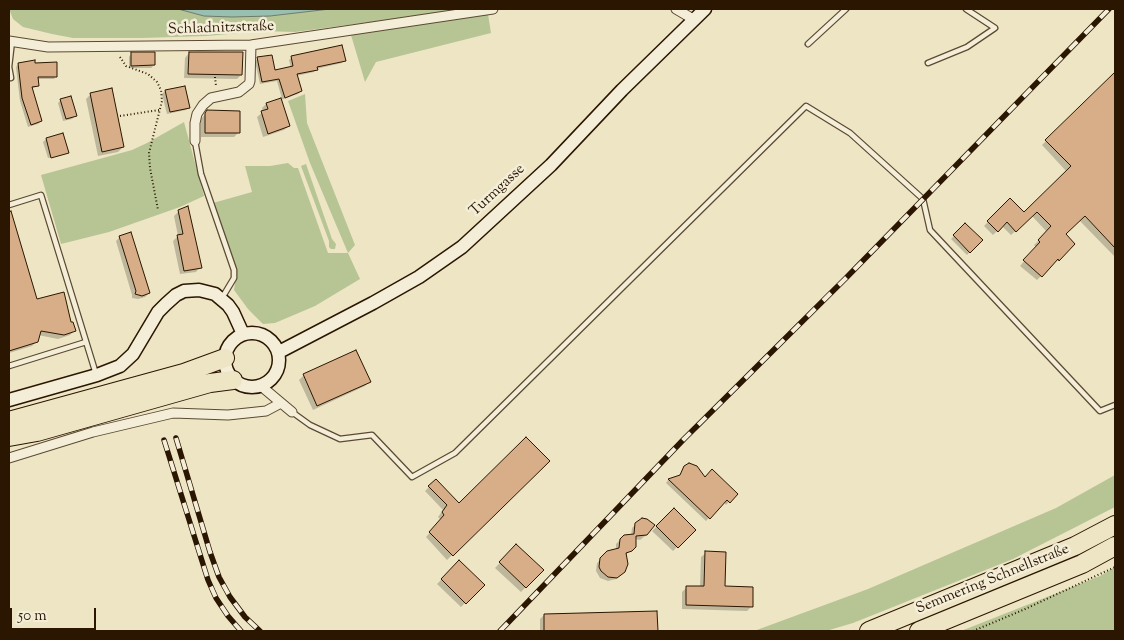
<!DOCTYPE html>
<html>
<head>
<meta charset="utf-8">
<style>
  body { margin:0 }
  #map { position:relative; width:1124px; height:640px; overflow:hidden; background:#eee5c4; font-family:"Sorts Mill Goudy",serif }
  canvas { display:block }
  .frame { position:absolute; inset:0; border:10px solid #2a1601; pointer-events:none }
  .scale { position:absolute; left:10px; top:608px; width:86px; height:22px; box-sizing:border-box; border:2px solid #2a1601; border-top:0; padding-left:6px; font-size:15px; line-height:18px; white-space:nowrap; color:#2a1601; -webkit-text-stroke:4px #f4eed9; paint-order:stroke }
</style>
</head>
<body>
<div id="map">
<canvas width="1124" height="640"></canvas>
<div class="frame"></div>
<div class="scale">50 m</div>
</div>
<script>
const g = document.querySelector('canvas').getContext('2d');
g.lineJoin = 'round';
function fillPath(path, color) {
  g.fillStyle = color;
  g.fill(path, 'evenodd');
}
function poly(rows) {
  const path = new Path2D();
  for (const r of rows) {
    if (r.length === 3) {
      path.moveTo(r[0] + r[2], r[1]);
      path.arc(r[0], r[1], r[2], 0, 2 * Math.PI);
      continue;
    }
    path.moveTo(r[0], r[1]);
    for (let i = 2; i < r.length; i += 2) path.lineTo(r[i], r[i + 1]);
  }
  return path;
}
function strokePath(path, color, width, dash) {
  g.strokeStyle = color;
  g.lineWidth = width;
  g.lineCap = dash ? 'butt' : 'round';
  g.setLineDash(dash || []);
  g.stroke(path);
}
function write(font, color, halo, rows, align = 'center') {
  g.font = font + ' "Sorts Mill Goudy",serif';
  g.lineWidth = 5;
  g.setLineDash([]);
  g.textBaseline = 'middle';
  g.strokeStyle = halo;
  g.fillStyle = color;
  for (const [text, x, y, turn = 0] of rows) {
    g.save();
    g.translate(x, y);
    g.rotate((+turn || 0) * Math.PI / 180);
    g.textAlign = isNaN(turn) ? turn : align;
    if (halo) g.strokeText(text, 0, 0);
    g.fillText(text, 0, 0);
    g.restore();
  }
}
fillPath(poly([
  [9,9,178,9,204,16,270,16,330,9,460,9,423,15,295,32,261,31,207,36,142,38,73,38,52,34,23,27,13,19],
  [488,14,491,33,376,62,365,82,351,35],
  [305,94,307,123,355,245,348,253,360,279,315,306,275,323,263,324,248,309,234,290,237,270,213,203,252,192,245,166,270,166,288,163,294,168,298,168,328,253,348,253,310,163,288,101],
  [184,122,204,196,180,207,109,232,61,244,41,175,132,150,147,143],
  [306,164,332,239,336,244,335,249,331,249,329,247,329,241,301,166],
  [1115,475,1115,507,1013,559,853,623,826,631,754,631,868,589,1056,508],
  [1115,567,1115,631,961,631,1100,576]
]), '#b7c595');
const water = poly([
  [178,9,330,9,270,16,232,17,204,16,178,9]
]);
fillPath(water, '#99bfb1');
strokePath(water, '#6d7b6b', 1);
fillPath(poly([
  [189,53,241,75,237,79,184,78,185,58],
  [131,54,154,65,151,68,129,68,129,57],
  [292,57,344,60,342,63,316,69,314,72,296,76,301,91,298,94,281,100,289,126,284,130,263,137,257,117,263,112,262,108,266,104,282,99,277,81,260,84,255,61,258,59,274,71,291,68,289,60],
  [18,64,34,64,56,76,54,79,37,79,38,86,31,89,41,121,38,124,28,127,20,101,16,67],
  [1115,74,1115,257,1079,220,1064,234,1074,244,1037,280,1020,266,1036,247,1034,245,1047,232,1032,216,1011,235,1002,226,993,235,984,226,1010,199,1024,214,1067,172,1042,145],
  [184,87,189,107,186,110,167,114,162,94,165,91],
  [91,94,123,147,118,152,98,156,86,99],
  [61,100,75,116,72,119,63,121,58,103],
  [208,111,239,132,234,137,201,137,201,119],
  [63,134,68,153,48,158,43,142,46,139],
  [179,211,200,267,196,272,180,274,173,241,178,236,174,216],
  [9,212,10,212,36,301,70,324,74,331,70,335,58,339,38,335,37,341,32,346,9,353],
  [965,225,981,240,967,255,951,239],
  [120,237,149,293,145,297,138,299,132,298,132,295,116,241],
  [355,352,369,381,365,386,313,410,299,380,304,375],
  [548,461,447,560,426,537,441,520,438,517,443,510,425,491,436,480,459,504],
  [685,467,704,479,736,494,726,505,724,502,706,521,666,483,668,480,679,477],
  [674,510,694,530,673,551,652,531],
  [636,524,649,533,640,540,635,539,635,547,625,555,621,575,616,579,608,581,600,578,596,571,597,563,608,552,616,550,616,544,624,536,631,536,632,528],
  [516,546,542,570,521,592,495,568],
  [706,553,724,588,752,606,747,611,682,609,682,592,687,587,700,587,701,557],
  [459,562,483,585,461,607,437,584],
  [656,612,656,631,540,631,540,619,544,615]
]), '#0003');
const building = poly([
  [342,45,346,61,317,67,318,70,297,74,302,91,285,98,279,79,262,82,257,57,272,55,275,70,293,66,291,56,342,45],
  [131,52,155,52,155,65,131,66,131,52],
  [189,52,243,52,242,75,188,74,189,52],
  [35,60,35,63,57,62,57,77,38,77,39,86,32,87,42,121,31,125,22,98,18,63,35,60],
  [1115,72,1115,248,1085,216,1066,234,1075,244,1059,261,1058,259,1042,277,1023,260,1040,242,1038,240,1051,226,1037,212,1016,232,1007,222,998,232,987,221,1010,198,1024,212,1071,166,1045,140,1115,72],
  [185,86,190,108,170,112,165,90,185,86],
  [112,88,124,147,102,152,90,93,112,88],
  [71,96,77,116,66,119,60,99,71,96],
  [281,98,290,126,268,134,261,111,268,109,266,103,281,98],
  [207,110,240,111,240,133,205,133,205,113,207,110],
  [63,133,69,153,51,158,46,138,63,133],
  [188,206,202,268,184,271,177,235,183,234,178,210,188,206],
  [11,211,37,299,64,292,71,322,73,322,76,331,64,335,41,331,38,342,9,351,9,212,11,211],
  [965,223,983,240,970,253,953,235,965,223],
  [131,232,150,293,142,296,135,294,136,291,119,236,131,232],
  [356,350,371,382,317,406,303,374,356,350],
  [526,437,550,461,453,556,429,532,444,515,442,512,447,505,428,486,436,479,459,503,526,437],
  [689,463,697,466,705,477,712,469,738,494,730,503,727,500,710,519,668,479,680,475,684,466,689,463],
  [674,508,696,530,678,548,656,526,674,508],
  [642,518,647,519,655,525,647,535,636,536,636,547,632,551,626,553,628,564,625,572,617,578,608,577,601,571,599,567,600,558,607,551,619,548,620,539,624,535,634,534,635,523,642,518],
  [516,544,544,570,526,588,499,562,516,544],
  [705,551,726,552,725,586,753,587,753,607,686,605,686,586,704,586,705,551],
  [459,560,485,585,466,604,441,579,459,560],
  [657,611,658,631,544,631,544,614,657,611]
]);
fillPath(building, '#d7ae87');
strokePath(building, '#2a1601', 1);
const lane = poly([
  [808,44,846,9],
  [928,63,967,47,995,28,966,9],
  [11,78,9,67,12,41],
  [195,141,201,174,234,270,234,278,222,298],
  [9,205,41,195,96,374],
  [9,366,86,342],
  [292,412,310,425,340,439,372,435,412,477,455,453,806,106,850,133,923,199,930,230,1100,411,1115,405]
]);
const street = poly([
  [676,9,693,19],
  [9,41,48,47,251,45,493,9],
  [195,141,195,123,197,114,203,105,211,98,239,92,249,84,250,81,251,45],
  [261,386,292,412],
  [9,458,93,432,173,413,228,415,266,411,281,403]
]);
const secondary = poly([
  [252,360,27],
  [279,352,373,303,419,277,462,247,551,165,622,90,705,9],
  [9,400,97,375,120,366,133,354,158,312,166,304,176,295,184,291,199,290,215,294,228,305,233,312,243,334]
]);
const highway = poly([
  [9,421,184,373,225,358],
  [9,437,37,432,210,383,233,380],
  [869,631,1075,546,1115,525],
  [919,631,1082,564,1115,546]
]);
strokePath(lane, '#5b4a32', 7);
strokePath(street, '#5b4a32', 11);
strokePath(secondary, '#2a1601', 15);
strokePath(highway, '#2a1601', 20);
strokePath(poly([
  [120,57,126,66,148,74,157,82,161,90,162,101,149,153,150,168,158,210],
  [215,77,216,86],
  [120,116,159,110],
  [973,631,1023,610,1115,567]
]), '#2a1601', 2, [1, 2.5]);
strokePath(lane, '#f4eed9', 4.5);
strokePath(street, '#f4eed9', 9);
strokePath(secondary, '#f4eed9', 12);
strokePath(highway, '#eee5c4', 18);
const rail = poly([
  [176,438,210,552,219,577,230,597,245,617,260,631],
  [164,440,208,580,216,598,228,616,241,631],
  [500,631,684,439,846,278,1109,9]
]);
strokePath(rail, '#2a1601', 5.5);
strokePath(rail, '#f4eed9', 4, [11]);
write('15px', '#2a1601', '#f4eed9', [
  ["Schladnitzstraße",221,29,-2],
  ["Turmgasse",498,191,-43],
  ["Semmering Schnellstraße",993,580,-22]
]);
</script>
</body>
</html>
